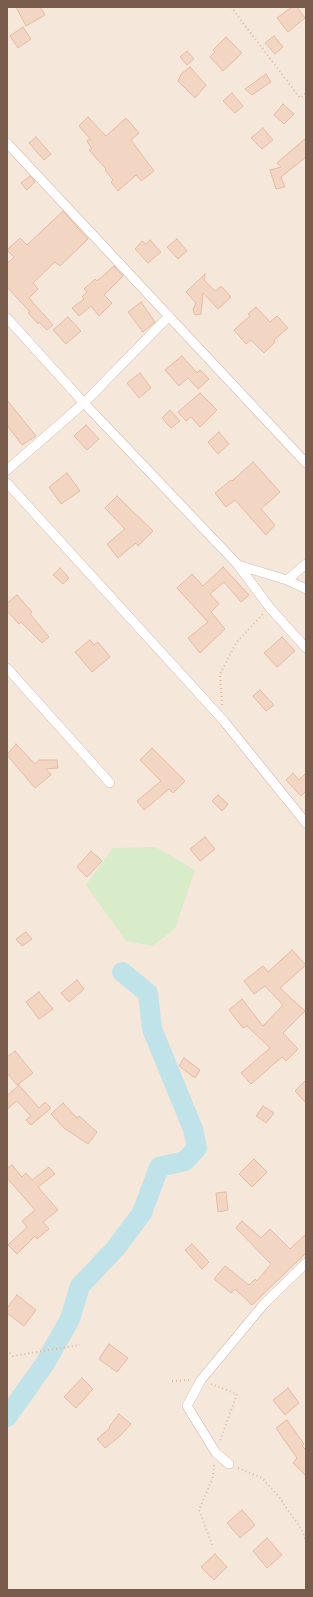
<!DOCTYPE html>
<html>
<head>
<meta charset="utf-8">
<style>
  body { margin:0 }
  #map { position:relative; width:313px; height:1597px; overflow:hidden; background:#fdf6ec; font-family:"Work Sans",sans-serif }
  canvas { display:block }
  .frame { position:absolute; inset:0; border:8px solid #7a5c4d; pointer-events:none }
</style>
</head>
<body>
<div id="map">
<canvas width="313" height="1597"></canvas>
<div class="frame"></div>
</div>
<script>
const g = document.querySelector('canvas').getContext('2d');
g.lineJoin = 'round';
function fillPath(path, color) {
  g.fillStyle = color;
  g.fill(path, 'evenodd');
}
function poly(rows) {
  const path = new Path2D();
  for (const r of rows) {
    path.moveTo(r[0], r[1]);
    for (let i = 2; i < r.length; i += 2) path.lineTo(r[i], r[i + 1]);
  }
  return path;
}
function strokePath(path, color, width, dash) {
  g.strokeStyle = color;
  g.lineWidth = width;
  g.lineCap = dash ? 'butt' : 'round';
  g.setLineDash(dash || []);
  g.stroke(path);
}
fillPath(poly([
  [7,7,306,7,306,1590,7,1590]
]), '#f5e8da');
fillPath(poly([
  [156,847,195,870,175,929,152,946,126,941,86,885,113,848]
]), '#d8ecc9');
strokePath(poly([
  [7,1417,44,1365,70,1319,80,1286,115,1249,142,1213,159,1167,185,1161,197,1148,193,1129,152,1029,148,993,122,972]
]), '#bfe3e8', 20);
const building = poly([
  [16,7,40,7,45,15,26,26,16,7],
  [292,7,297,7,305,18,288,32,277,18,292,7],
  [23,27,31,39,18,48,10,36,23,27],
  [274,36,283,47,275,54,265,43,274,36],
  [226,37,242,53,223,71,210,57,215,52,213,50,226,37],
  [187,51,194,59,187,65,180,57,187,51],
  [190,67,206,85,195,98,178,81,181,74,190,67],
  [266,74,271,82,252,95,245,89,266,74],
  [232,93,243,106,235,113,223,101,232,93],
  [283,104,294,114,284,124,274,115,283,104],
  [88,117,106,136,126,118,139,133,131,140,154,171,141,181,136,175,118,191,111,182,113,180,105,170,106,169,89,150,92,149,87,141,90,139,79,126,88,117],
  [263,128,273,140,262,149,251,138,263,128],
  [36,137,51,154,44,160,29,143,36,137],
  [306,138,306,157,281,177,285,187,276,189,270,170,281,167,277,163,306,138],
  [30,176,35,182,27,190,21,183,30,176],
  [63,211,88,239,60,266,55,262,33,283,38,289,29,298,53,325,47,330,39,322,38,324,28,313,30,312,7,287,7,264,14,257,7,250,20,238,27,245,63,211],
  [177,239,187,251,178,259,167,247,177,239],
  [150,240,161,252,148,263,135,249,142,241,146,244,150,240],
  [114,266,123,276,104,295,112,303,99,316,91,306,79,316,72,308,84,299,82,297,87,292,84,289,95,279,97,281,114,266],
  [205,274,204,280,215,291,221,286,231,297,218,309,203,293,201,314,195,315,193,310,196,303,186,292,205,274],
  [141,302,155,322,143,332,128,312,141,302],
  [256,307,270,322,277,316,288,328,274,340,275,342,264,353,251,340,246,344,234,330,250,316,248,314,256,307],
  [68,317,81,331,66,344,53,330,68,317],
  [182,356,197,373,200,370,209,379,198,389,188,378,179,386,165,370,182,356],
  [140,373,151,388,139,398,127,383,140,373],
  [200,393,217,410,200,427,191,417,186,421,178,412,200,393],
  [7,400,36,436,22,445,7,425,7,400],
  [170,410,180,421,171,428,162,418,170,410],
  [86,425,99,439,87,450,74,436,86,425],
  [219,432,229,444,218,454,208,442,219,432],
  [253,462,280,492,261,509,275,525,266,535,235,500,226,507,215,493,231,480,232,481,253,462],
  [67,473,80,491,61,504,49,487,67,473],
  [117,496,153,531,138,546,136,543,118,558,107,544,125,529,105,508,117,496],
  [223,567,249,595,241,602,224,582,210,594,219,604,211,612,225,629,200,653,188,638,208,622,177,588,192,574,203,586,223,567],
  [60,568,69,578,63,584,53,575,60,568],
  [17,595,32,612,30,614,49,637,42,643,21,622,19,624,7,611,7,603,17,595],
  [282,637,295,651,277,667,264,653,282,637],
  [90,640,94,645,98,642,110,657,92,672,75,652,90,640],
  [260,690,274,705,266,711,253,696,260,690],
  [16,744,35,764,39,760,57,760,58,768,46,769,51,775,35,788,7,755,16,744],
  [152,748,185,781,173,793,169,789,144,810,137,801,161,781,140,760,152,748],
  [293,773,299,780,306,773,306,791,301,796,286,780,293,773],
  [218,795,228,804,222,811,212,801,218,795],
  [205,837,215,849,200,861,190,849,205,837],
  [91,851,102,861,87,877,77,867,91,851],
  [26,932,32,939,22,946,16,939,26,932],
  [292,950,306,965,280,988,305,1011,283,1033,298,1049,286,1061,282,1057,251,1084,241,1073,270,1048,247,1026,243,1028,229,1010,242,999,263,1026,283,1005,265,986,254,994,244,981,263,966,268,972,292,950],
  [77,980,84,989,69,1002,61,993,77,980],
  [39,992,53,1009,39,1019,26,1002,39,992],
  [15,1051,33,1073,17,1085,7,1073,7,1057,15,1051],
  [184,1058,200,1070,195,1078,179,1066,184,1058],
  [306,1080,306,1103,295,1091,306,1080],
  [19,1085,39,1108,45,1102,51,1108,31,1125,26,1120,31,1116,17,1101,7,1109,7,1096,19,1085],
  [63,1103,77,1118,79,1116,97,1132,88,1144,64,1128,51,1114,63,1103],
  [263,1106,274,1113,266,1123,256,1116,263,1106],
  [254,1159,267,1172,252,1187,239,1174,254,1159],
  [12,1165,22,1177,26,1173,32,1180,49,1167,55,1174,38,1187,58,1210,43,1222,49,1229,37,1239,35,1236,17,1254,8,1245,27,1227,22,1221,35,1210,7,1178,7,1169,12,1165],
  [226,1192,228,1210,218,1212,216,1193,226,1192],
  [242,1221,261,1238,270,1229,290,1249,306,1234,306,1253,252,1305,235,1289,231,1293,214,1279,225,1266,249,1285,255,1279,257,1281,271,1264,236,1228,242,1221],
  [192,1244,209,1262,202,1269,185,1250,192,1244],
  [17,1295,36,1310,24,1326,7,1313,7,1308,17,1295],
  [109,1344,128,1358,117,1372,99,1359,109,1344],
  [82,1378,93,1389,76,1408,64,1397,82,1378],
  [288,1388,299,1403,285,1415,273,1400,288,1388],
  [119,1414,131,1424,120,1436,105,1448,97,1439,110,1428,109,1427,119,1414],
  [287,1420,304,1444,302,1446,306,1450,306,1476,293,1463,297,1458,276,1428,287,1420],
  [242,1510,255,1525,240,1538,227,1523,242,1510],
  [267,1538,282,1555,267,1568,253,1551,267,1538],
  [215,1554,227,1567,214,1580,201,1567,215,1554]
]);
fillPath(building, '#f3d5c3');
strokePath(building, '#e6bba3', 1);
const minor = poly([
  [7,143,306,463],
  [7,318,84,403,238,565,270,608,306,648],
  [7,470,84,403,169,316],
  [7,483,223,720,306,823],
  [238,565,287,580,306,589],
  [287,580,306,564],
  [7,668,110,783],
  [229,1464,216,1453,187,1406,201,1380,264,1304,306,1263]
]);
strokePath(minor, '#d1beb0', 10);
strokePath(poly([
  [231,7,300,98,306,93],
  [222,705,220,674,236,643,263,614],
  [7,1350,13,1356,80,1345],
  [172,1381,191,1380],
  [211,1384,237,1394,220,1441],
  [238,1468,262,1478,279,1497,302,1530,306,1541],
  [212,1545,199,1510,213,1477,214,1465]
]), '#d9b8a5', 2, [1, 3]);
strokePath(minor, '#fff', 9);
</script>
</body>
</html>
